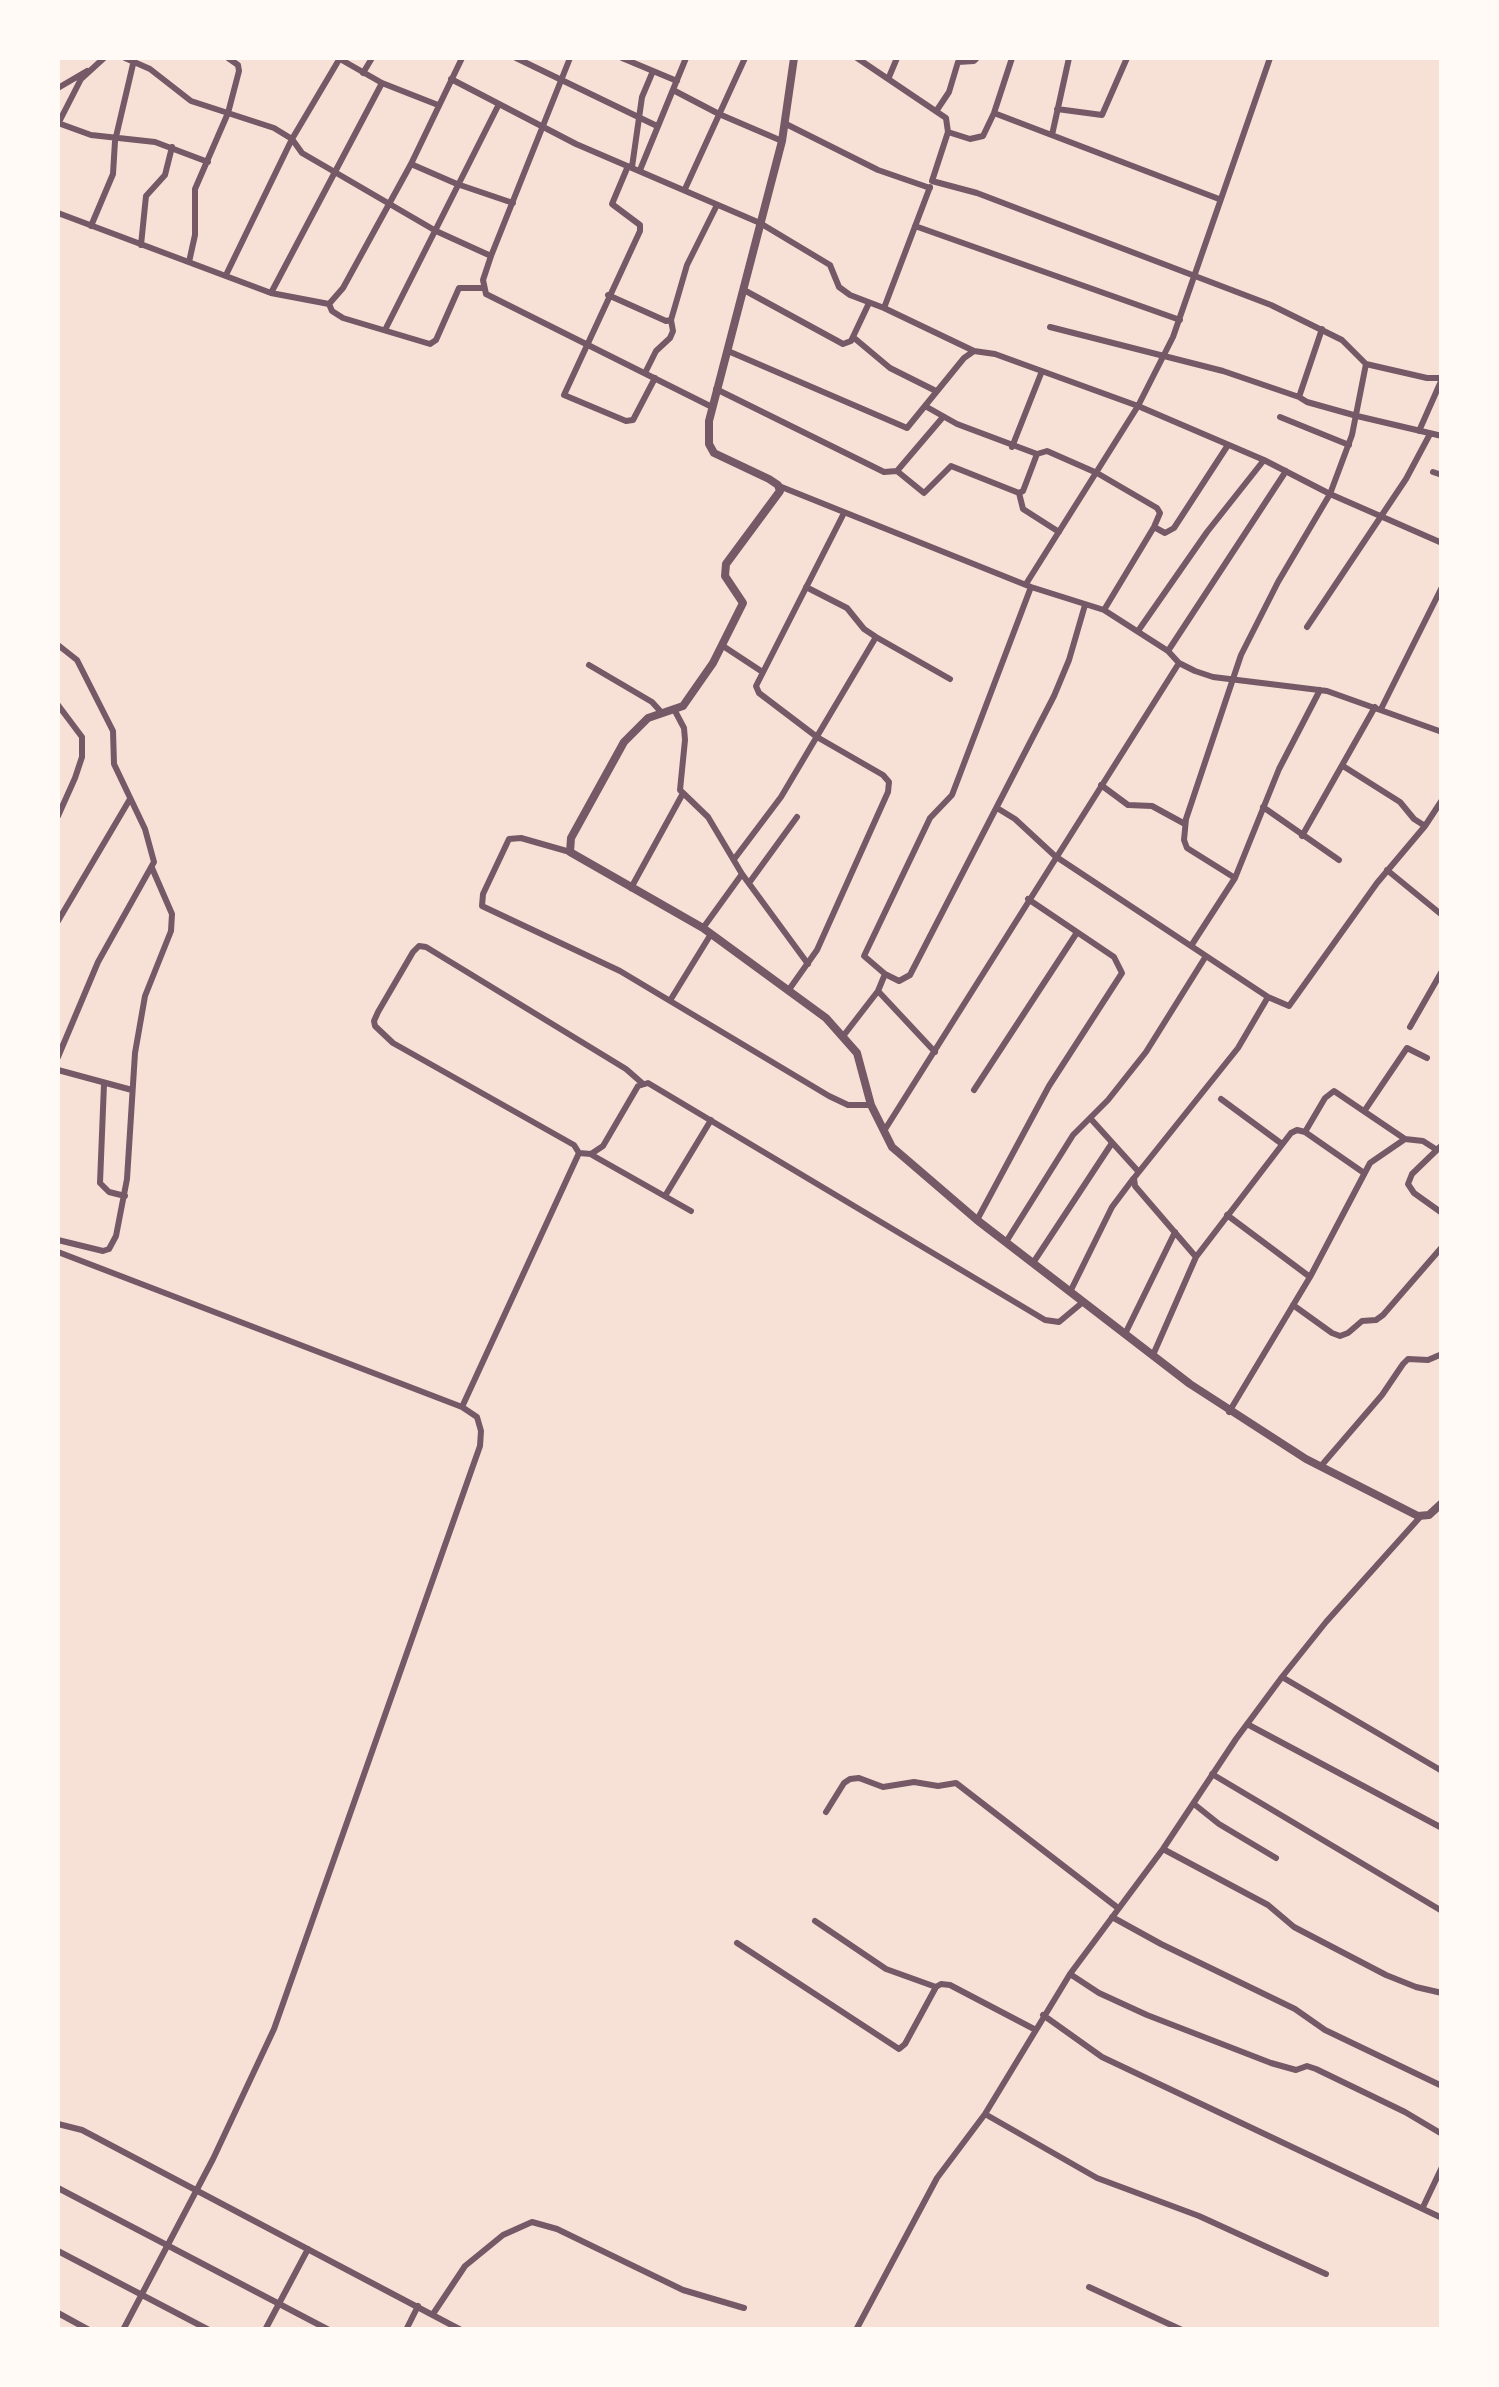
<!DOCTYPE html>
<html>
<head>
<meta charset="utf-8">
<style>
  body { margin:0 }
  #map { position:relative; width:1499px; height:2387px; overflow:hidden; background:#f7e1d7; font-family:"Open Sans",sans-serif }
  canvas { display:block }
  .frame { position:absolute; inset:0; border:60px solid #fffaf5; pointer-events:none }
</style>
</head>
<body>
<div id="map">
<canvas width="1499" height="2387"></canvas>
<div class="frame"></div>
</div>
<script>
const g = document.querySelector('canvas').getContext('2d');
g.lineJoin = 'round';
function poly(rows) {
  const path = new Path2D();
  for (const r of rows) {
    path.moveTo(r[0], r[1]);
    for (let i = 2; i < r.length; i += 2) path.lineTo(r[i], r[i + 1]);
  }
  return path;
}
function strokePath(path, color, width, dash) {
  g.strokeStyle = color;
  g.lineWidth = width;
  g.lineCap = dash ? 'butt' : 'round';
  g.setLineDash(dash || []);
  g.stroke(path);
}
strokePath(poly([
  [125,58,150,69,191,101,274,128,292,139,302,153,333,171,436,231,491,256,483,280,486,294,712,407],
  [516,58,657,126],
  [622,58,677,81],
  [857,58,946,118,948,132,932,181,977,193,1271,305,1342,340,1366,364],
  [340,59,382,83,438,105],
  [363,73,372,58],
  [889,77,897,58],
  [451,79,576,144,760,223,830,265,839,287,850,295,884,308,974,351],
  [58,88,87,71],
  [673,90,719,114,782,141],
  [1057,109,1102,115,1127,58],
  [937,110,949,92,958,62,974,61,977,58],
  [994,113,1219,199],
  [58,123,91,135,155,142,208,162],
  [784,123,878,170,930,188],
  [58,124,81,79,104,58],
  [948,132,970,139,983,136,994,113,1012,58],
  [1052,135,1069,58],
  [411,164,457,184,513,203],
  [628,166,612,204,640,225,640,231,564,395,626,421,633,420,655,378],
  [632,167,642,97,653,71],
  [640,170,686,58],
  [685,189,745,58],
  [58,213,271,293,329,304,343,288,411,164,462,58],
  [91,226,113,174,115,141,134,60],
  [915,226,1180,320],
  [141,245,146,196,165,175,172,147],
  [491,256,570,58],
  [189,262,195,235,195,189,228,113,239,71,238,65,228,58],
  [226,275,292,139,340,58],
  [744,290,843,344,851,341,869,303],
  [271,293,382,83],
  [608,295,666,321,671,320,687,265,717,205],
  [329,304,332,311,343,318,430,344,436,340,459,288,483,288],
  [884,308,930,187],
  [1050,327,1223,371,1299,397],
  [1322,329,1299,397,1307,402,1357,416,1442,436],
  [385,330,499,104],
  [853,337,890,368,936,391],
  [728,351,907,428,964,358,974,351,995,354,1138,406,1264,460,1330,494,1442,543],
  [645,373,656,351,670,338,673,331,671,320],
  [716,389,884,472,897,471,943,417],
  [925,406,957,424,1037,454],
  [1280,417,1349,445],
  [1419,431,1442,379],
  [1012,447,1042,371],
  [897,471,924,493,951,466,1019,493,1023,491,1037,454,1047,451,1097,473,1157,508,1160,513,1154,527,1104,610],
  [1433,472,1442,475],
  [779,486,1031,587,1104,610,1168,651,1179,663,1195,671,1213,677,1327,691,1442,732],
  [1019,493,1023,509,1059,532],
  [1154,527,1165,533,1174,528,1228,445],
  [1026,584,1138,406,1173,337,1270,58],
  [806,587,847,608,864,629,876,637,950,679],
  [1307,627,1406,479,1430,434],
  [1138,631,1207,532,1264,460],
  [58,645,77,660,113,731,114,764,145,829,154,862,98,962,58,1057],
  [723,646,761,671],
  [1168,651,1286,471],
  [589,665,652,702,662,713],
  [58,705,82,737,82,757,75,778,58,816],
  [1381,709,1442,587],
  [675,711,684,728,685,740,680,790,708,817,742,874,808,964],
  [1343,766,1400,802,1414,819,1425,826],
  [1101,785,1128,805,1152,806,1185,824],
  [1263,807,1339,860],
  [997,808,1015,819,1055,856,1268,997,1289,1006,1377,883,1425,826,1442,800],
  [1302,836,1375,707],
  [570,852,521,838,509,839,483,894,482,906,620,971,829,1096,848,1105,871,1105],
  [735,858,781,797,876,637],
  [1387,870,1442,915],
  [1235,878,1187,848,1184,840,1186,819,1241,655,1278,582,1330,494,1352,435,1366,364,1427,378,1442,378],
  [749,883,797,817],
  [631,888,682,795],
  [58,921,130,799],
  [703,928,742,874],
  [1191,946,1235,878,1279,769,1320,690],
  [885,974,864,956,930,818,952,795,1031,587],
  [788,991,817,950,888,792,889,782,883,775,817,737,759,693,756,686,844,513],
  [878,991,935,1052],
  [671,999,711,934],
  [1410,1027,1442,971],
  [844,1035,878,991,885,974,899,981,910,975,1054,696,1069,660,1085,605],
  [58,1070,132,1090],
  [104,1084,100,1183,109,1192,125,1196],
  [974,1090,1076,934],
  [1221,1099,1282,1144],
  [1365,1110,1407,1048,1427,1058],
  [1090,1118,1137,1170],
  [884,1131,1179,663],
  [1305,1132,1325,1098,1334,1091,1405,1139],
  [1442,1145,1412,1174,1408,1184,1414,1193,1442,1213],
  [579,1153,591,1154,603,1146,638,1086,648,1083,1045,1320,1059,1322,1083,1302],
  [592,1155,691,1211],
  [665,1196,711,1120],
  [1227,1215,1310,1277],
  [977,1220,1049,1086,1122,973,1114,957,1028,899],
  [58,1240,103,1251,109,1249,116,1236,127,1179,135,1053,145,996,171,931,172,914,152,868],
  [1006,1242,1073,1135,1108,1100,1146,1052,1206,956],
  [58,1252,462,1407,477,1417,481,1431,480,1446,274,2029,213,2159,123,2330],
  [1196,1257,1135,1186,1134,1178,1238,1048,1268,997],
  [1033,1263,1112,1143],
  [1070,1292,1112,1207,1133,1179],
  [1293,1305,1332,1333,1340,1336,1348,1333,1362,1321,1376,1320,1383,1315,1442,1247],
  [1125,1334,1175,1232],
  [1153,1355,1196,1257,1291,1133,1297,1130,1305,1132,1364,1173],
  [462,1407,579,1153,574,1145,393,1043,375,1026,374,1021,378,1012,413,952,419,946,426,947,626,1069,642,1083],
  [1229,1412,1310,1277,1370,1163,1405,1139,1423,1141,1437,1150],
  [1321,1466,1382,1395,1403,1364,1408,1359,1428,1360,1442,1354],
  [1282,1677,1442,1771],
  [1247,1724,1442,1828],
  [1212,1774,1442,1911],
  [1194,1804,1219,1824,1276,1858],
  [826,1812,844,1783,850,1779,859,1778,883,1787,914,1782,938,1786,956,1783,1118,1908],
  [1163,1849,1268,1905,1294,1927,1386,1975,1416,1987,1442,1993],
  [1112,1917,1161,1944,1295,2009,1325,2030,1442,2086],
  [815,1921,886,1969,936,1987],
  [737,1943,899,2049,905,2044,936,1987,941,1984,950,1985,1034,2029],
  [1070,1974,1099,1993,1147,2015,1271,2063,1296,2070,1307,2066,1316,2069,1405,2112,1442,2134],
  [1043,2015,1102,2057,1442,2218],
  [985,2114,1097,2178,1199,2216,1326,2274],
  [58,2124,82,2130,461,2330],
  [58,2188,329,2330],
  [1423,2207,1442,2167],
  [58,2251,209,2330],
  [1089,2287,1182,2330],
  [58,2313,89,2330],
  [433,2314,465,2266,503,2235,532,2222,557,2229,683,2290,744,2308],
  [265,2330,308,2249],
  [406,2330,418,2306],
  [856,2330,937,2178,985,2114,1070,1974,1163,1849,1236,1739,1282,1677,1326,1622,1421,1516]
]), '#755966', 6);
strokePath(poly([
  [794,58,782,141,709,421,709,444,714,453,769,479,778,485,780,491,726,564,725,576,743,603,713,663,683,706,648,718,624,742,571,838,570,852,703,928,826,1018,857,1053,871,1105,892,1147,977,1220,1190,1384,1306,1459,1418,1516,1429,1515,1442,1503]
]), '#755966', 8);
</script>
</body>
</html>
